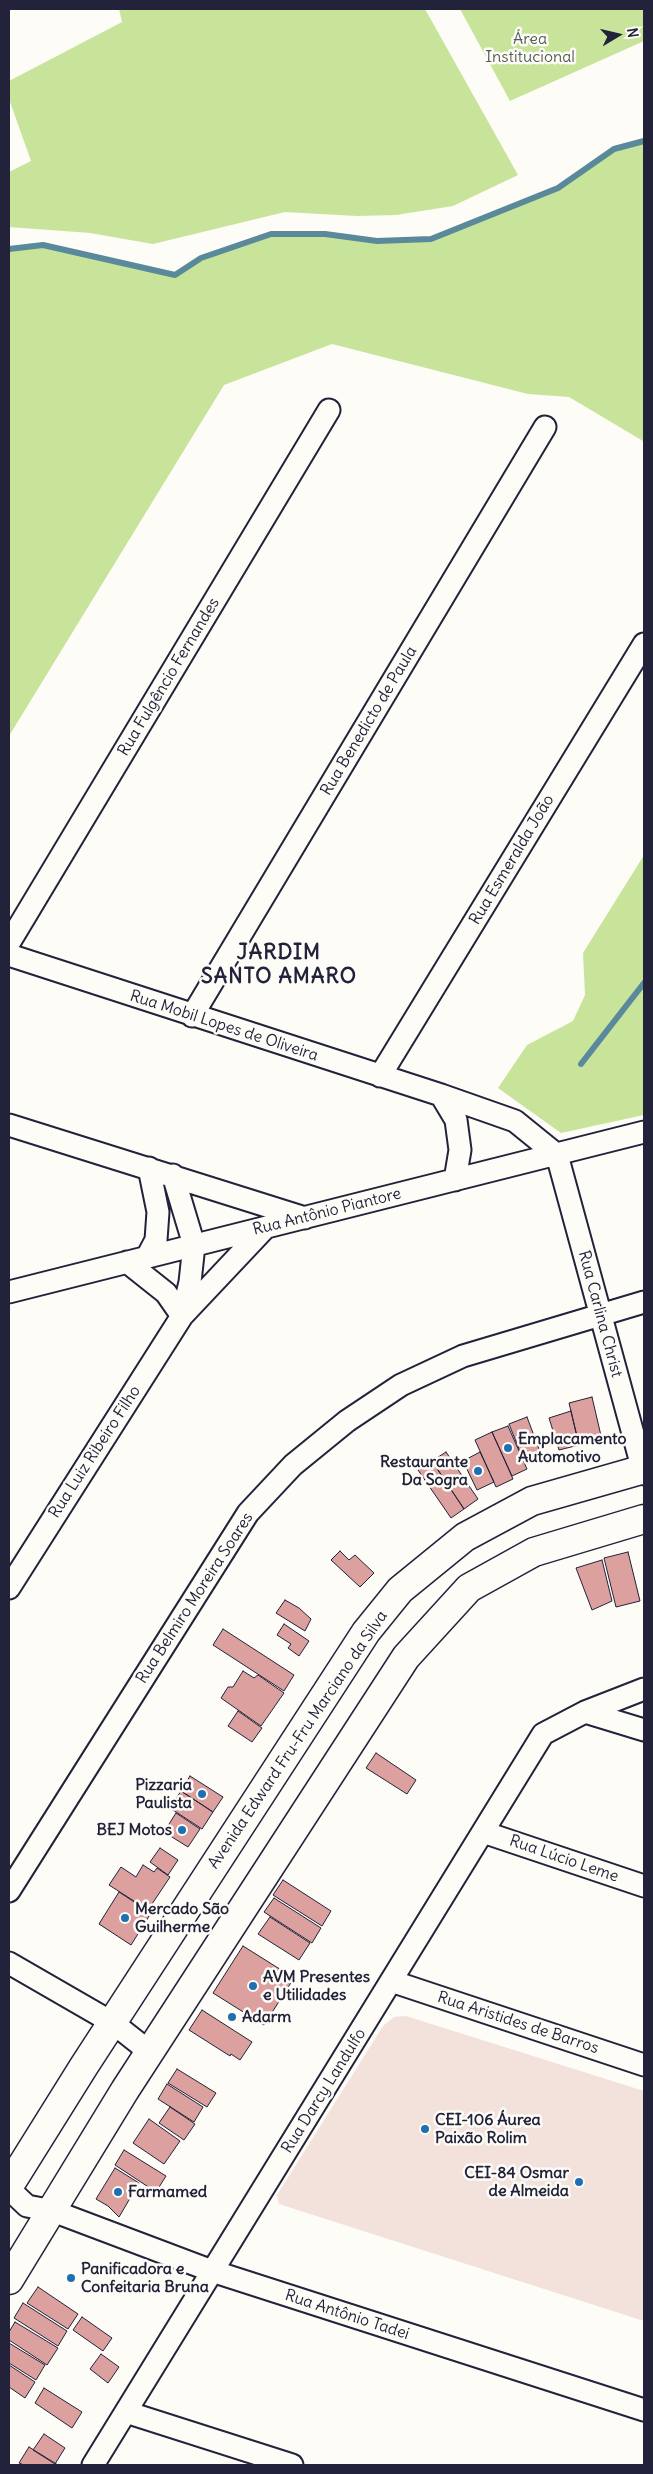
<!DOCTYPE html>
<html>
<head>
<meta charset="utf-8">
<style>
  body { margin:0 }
  #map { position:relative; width:653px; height:2474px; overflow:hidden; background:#fdfcf7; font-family:Delius,sans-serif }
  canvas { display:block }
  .frame { position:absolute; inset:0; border:10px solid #22223b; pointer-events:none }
  .north { position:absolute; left:593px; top:10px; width:50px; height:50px; -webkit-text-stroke:4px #fdfcf7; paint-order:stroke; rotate:81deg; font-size:14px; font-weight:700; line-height:20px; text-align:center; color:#22223b }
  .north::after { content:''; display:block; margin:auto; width:18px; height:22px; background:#22223b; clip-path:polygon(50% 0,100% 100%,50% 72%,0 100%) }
</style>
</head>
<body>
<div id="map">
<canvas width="653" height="2474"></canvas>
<div class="frame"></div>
<div class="north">N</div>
</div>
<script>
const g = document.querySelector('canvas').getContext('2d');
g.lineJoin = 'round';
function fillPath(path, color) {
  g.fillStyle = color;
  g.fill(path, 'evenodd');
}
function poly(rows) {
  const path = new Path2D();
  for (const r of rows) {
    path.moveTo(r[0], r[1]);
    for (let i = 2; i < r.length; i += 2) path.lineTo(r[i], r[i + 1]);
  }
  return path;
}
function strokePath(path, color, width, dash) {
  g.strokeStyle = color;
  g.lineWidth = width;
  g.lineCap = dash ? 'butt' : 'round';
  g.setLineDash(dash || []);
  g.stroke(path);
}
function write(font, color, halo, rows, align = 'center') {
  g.font = font + ' Delius,sans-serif';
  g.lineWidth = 5;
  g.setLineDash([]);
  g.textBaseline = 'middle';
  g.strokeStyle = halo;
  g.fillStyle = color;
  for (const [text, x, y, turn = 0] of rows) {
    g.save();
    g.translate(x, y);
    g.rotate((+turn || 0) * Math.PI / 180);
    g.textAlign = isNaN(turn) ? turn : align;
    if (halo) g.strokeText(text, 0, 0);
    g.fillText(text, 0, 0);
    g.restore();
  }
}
fillPath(poly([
  [406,2016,644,2091,644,2321,279,2204,277,2195,383,2026,394,2017]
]), '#f3e1dc');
fillPath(poly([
  [119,9,425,9,518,175,453,206,396,215,357,216,285,212,153,244,90,233,9,227,9,172,31,161,9,99,9,81,122,22],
  [460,9,644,9,644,41,510,101],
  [644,141,643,441,569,397,528,394,332,344,224,385,9,736,9,249,43,245,175,275,201,258,271,234,325,234,377,241,431,239,558,188,614,149],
  [644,855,644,1115,561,1133,498,1088,527,1045,573,1021,585,995,583,953]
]), '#c8e49b');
strokePath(poly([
  [9,249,43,245,175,275,201,258,271,234,325,234,377,241,431,239,558,188,614,149,644,141],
  [581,1064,644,983]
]), '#59899a', 6);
const building = poly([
  [592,1397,602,1440,579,1445,569,1403,592,1397],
  [571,1411,579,1445,559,1450,549,1418,571,1411],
  [527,1417,542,1457,525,1464,509,1424,527,1417],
  [508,1426,527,1469,512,1476,492,1432,508,1426],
  [492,1432,513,1479,496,1487,475,1440,492,1432],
  [446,1452,478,1499,464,1509,432,1461,446,1452],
  [480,1452,494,1482,477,1490,463,1461,480,1452],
  [432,1461,464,1509,451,1518,418,1470,432,1461],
  [340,1551,349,1560,355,1555,374,1573,360,1587,331,1560,340,1551],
  [628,1552,640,1601,616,1607,604,1558,628,1552],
  [602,1560,612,1601,592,1610,576,1568,602,1560],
  [285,1600,299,1608,311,1619,305,1631,276,1613,285,1600],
  [284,1624,309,1641,299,1656,288,1648,291,1644,277,1635,284,1624],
  [223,1629,294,1675,284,1691,213,1645,223,1629],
  [243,1671,254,1678,258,1675,284,1693,261,1726,221,1698,228,1687,233,1687,243,1671],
  [238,1711,262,1728,252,1742,228,1726,238,1711],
  [376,1753,416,1780,407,1794,366,1768,376,1753],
  [190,1776,223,1797,213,1812,181,1791,190,1776],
  [181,1791,213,1812,202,1829,170,1808,181,1791],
  [176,1813,200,1829,188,1847,164,1832,176,1813],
  [160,1848,178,1860,168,1875,150,1862,160,1848],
  [143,1865,154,1872,157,1868,170,1877,148,1910,109,1885,121,1867,136,1877,143,1865],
  [283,1880,331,1911,322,1926,273,1895,283,1880],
  [119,1892,151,1913,131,1945,99,1924,119,1892],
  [274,1898,321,1928,312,1943,264,1912,274,1898],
  [270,1917,310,1943,299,1960,258,1934,270,1917],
  [243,1946,294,1978,264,2025,213,1993,243,1946],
  [202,2010,252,2042,240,2060,231,2054,230,2056,189,2030,202,2010],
  [177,2069,216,2093,207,2107,168,2083,177,2069],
  [167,2084,203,2107,194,2122,158,2099,167,2084],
  [170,2107,195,2124,184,2140,159,2123,170,2107],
  [149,2119,180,2141,164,2164,133,2143,149,2119],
  [124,2150,166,2176,156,2192,115,2165,124,2150],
  [115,2168,139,2183,119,2217,108,2206,96,2199,115,2168],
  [38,2287,78,2314,68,2329,27,2303,38,2287],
  [23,2303,67,2331,58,2346,14,2318,23,2303],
  [82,2317,112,2338,103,2351,73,2330,82,2317],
  [15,2322,58,2348,47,2365,9,2340,9,2332,15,2322],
  [9,2343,45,2365,36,2380,9,2363,9,2343],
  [101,2354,119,2367,108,2383,90,2369,101,2354],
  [9,2365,35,2382,25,2398,9,2387,9,2365],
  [44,2388,82,2412,72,2428,35,2403,44,2388],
  [44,2434,65,2448,55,2464,33,2450,44,2434],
  [29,2447,58,2465,24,2465,19,2463,29,2447]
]);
fillPath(building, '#dca19e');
strokePath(building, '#22223b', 1);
const street = poly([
  [9,943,329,410],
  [9,955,441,1095,515,1121,557,1155,644,1474],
  [192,1016,545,427],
  [380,1076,644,644],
  [441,1095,456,1120,460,1150,455,1180],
  [9,1125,305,1218],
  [147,1257,156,1240,158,1212,149,1168],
  [127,1262,166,1293,182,1316,265,1228],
  [9,1292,644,1132],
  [9,1588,182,1316,190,1282,194,1245,173,1175],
  [585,1712,644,1730],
  [483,1832,644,1886],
  [9,1891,248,1513,293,1465,347,1421,401,1385,463,1356,644,1302],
  [9,1963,113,2023,151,2053],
  [391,1981,644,2065],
  [9,2189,27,2206,53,2211,212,2271,644,2410],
  [126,2412,292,2465],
  [93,2465,543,1734,585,1712,644,1689]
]);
const secondary = poly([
  [9,2186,84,2066,366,1632,400,1590,465,1537,532,1501,644,1469],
  [9,2280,125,2090,406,1657,469,1588,534,1552,644,1519]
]);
strokePath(street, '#22223b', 25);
strokePath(secondary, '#22223b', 31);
strokePath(street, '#fdfcf7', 21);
strokePath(secondary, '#fdfcf7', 28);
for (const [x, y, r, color] of [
  [508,1448,5,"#1f6fb2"],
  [478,1471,5,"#1f6fb2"],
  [202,1794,5,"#1f6fb2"],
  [182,1830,5,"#1f6fb2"],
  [125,1918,5,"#1f6fb2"],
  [253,1986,5,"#1f6fb2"],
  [232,2017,5,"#1f6fb2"],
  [425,2129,5,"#1f6fb2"],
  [579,2182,5,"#1f6fb2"],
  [118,2192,5,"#1f6fb2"],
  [71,2278,5,"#1f6fb2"]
]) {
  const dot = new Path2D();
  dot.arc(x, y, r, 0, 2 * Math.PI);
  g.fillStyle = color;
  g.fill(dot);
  strokePath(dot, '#fdfcf7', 2);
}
write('16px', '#545c58', '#fdfcf7', [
  ["Área",530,39],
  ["Institucional",530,57]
]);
write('16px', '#22223b', '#fdfcf7', [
  ["Rua Fulgêncio Fernandes",169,677,-59],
  ["Rua Benedicto de Paula",369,721,-59],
  ["Rua Esmeralda João",512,860,-59],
  ["Rua Mobil Lopes de Oliveira",224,1026,18],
  ["Rua Antônio Piantore",327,1212,-14],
  ["Rua Carlina Christ",600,1314,75],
  ["Rua Luiz Ribeiro Filho",95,1452,-57],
  ["Rua Belmiro Moreira Soares",195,1598,-57],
  ["Avenida Edward Fru-Fru Marciano da Silva",298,1740,-56],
  ["Rua Lúcio Leme",564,1859,19],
  ["Rua Aristides de Barros",518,2023,18],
  ["Rua Darcy Landulfo",324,2091,-58],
  ["Rua Antônio Tadei",347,2315,18]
]);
write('bold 16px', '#22223b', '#fdfcf7', [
  ["Emplacamento",518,1439],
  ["Automotivo",518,1457],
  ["Restaurante",468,1462,"right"],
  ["Da Sogra",468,1480,"right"],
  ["Pizzaria",192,1785,"right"],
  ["Paulista",192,1803,"right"],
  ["BEJ Motos",172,1830,"right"],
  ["Mercado São",135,1909],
  ["Guilherme",135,1927],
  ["AVM Presentes",263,1977],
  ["e Utilidades",263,1995],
  ["Adarm",242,2017],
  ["CEI-106 Áurea",435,2120],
  ["Paixão Rolim",435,2138],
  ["CEI-84 Osmar",569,2173,"right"],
  ["de Almeida",569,2191,"right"],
  ["Farmamed",128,2192],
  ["Panificadora e",81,2269],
  ["Confeitaria Bruna",81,2287]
], 'left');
g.letterSpacing = '1px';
write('bold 21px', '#22223b', '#fdfcf7', [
  ["JARDIM",279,953],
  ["SANTO AMARO",279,977]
]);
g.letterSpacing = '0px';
</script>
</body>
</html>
